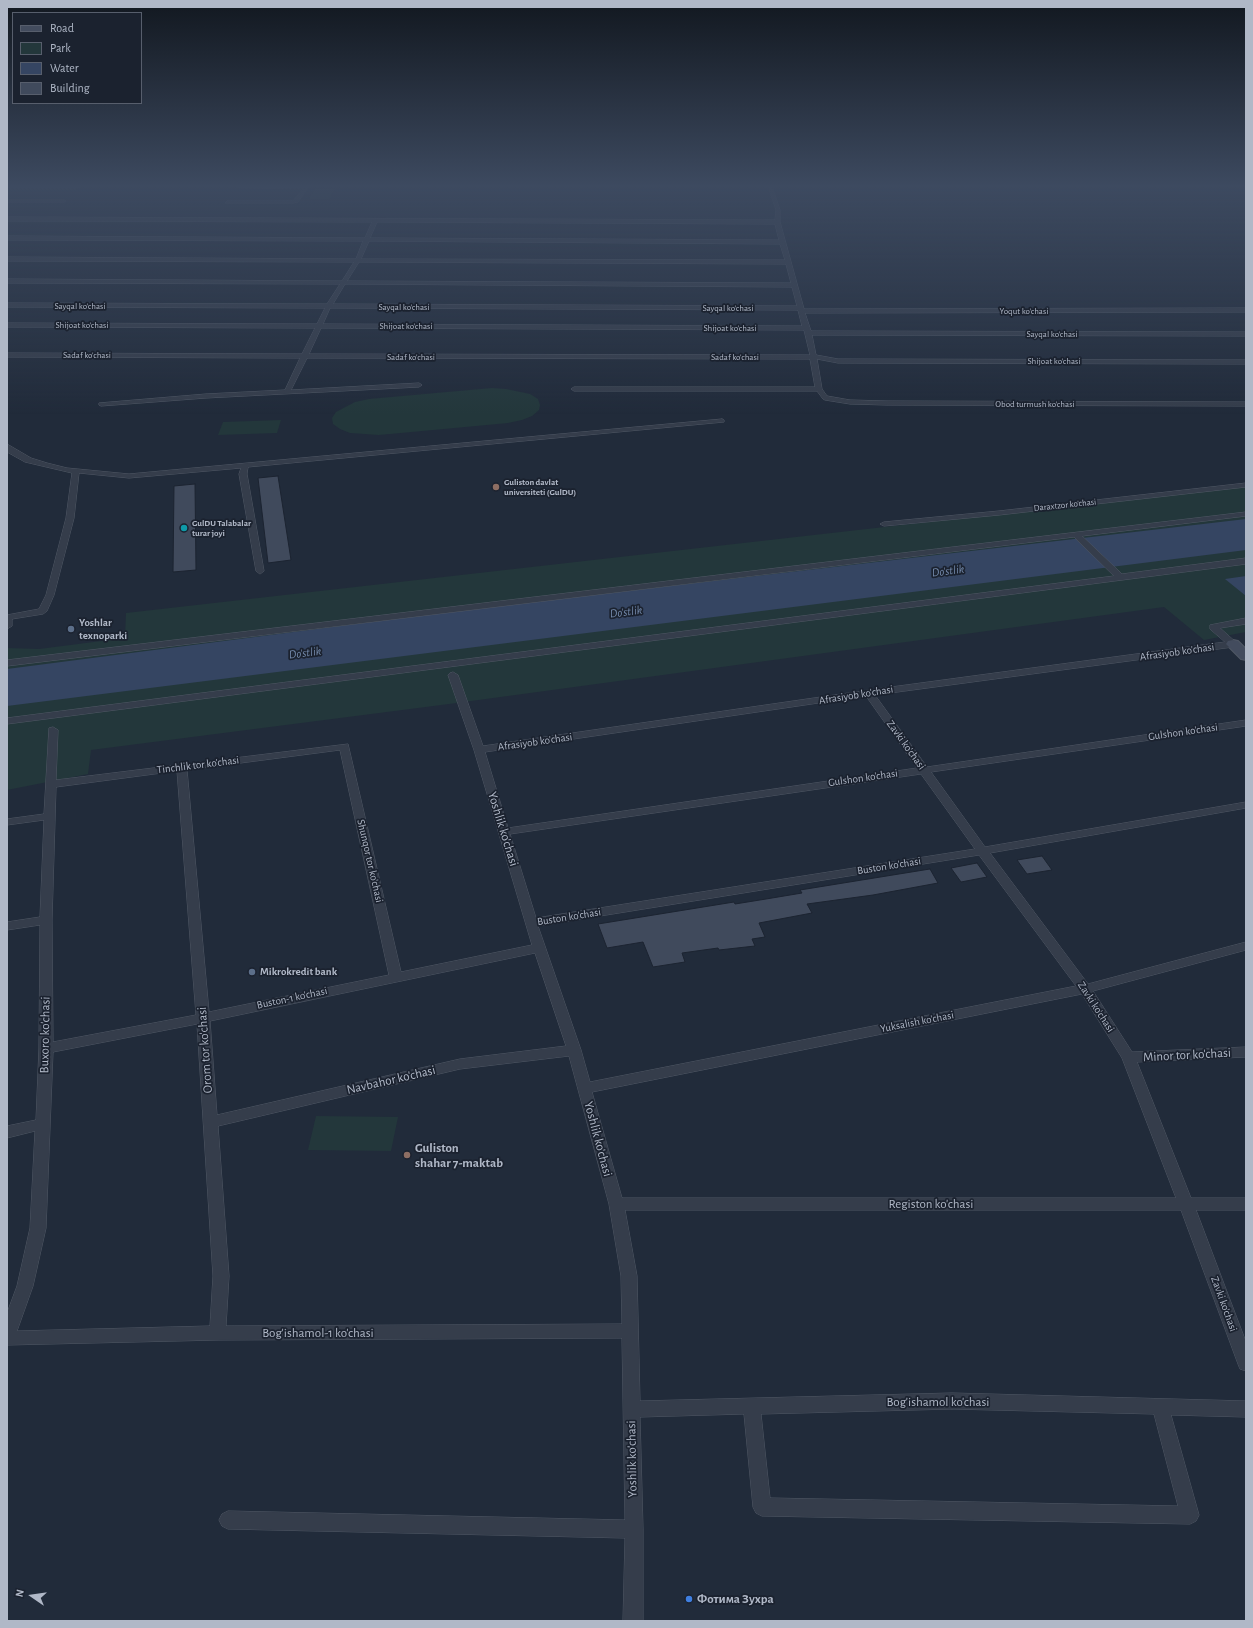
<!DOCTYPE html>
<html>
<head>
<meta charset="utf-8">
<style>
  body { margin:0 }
  #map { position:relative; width:1253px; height:1628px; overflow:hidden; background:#212b3a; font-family:"Alegreya Sans",sans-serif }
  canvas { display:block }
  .frame { position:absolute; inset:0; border:8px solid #b0b8c7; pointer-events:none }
  .legend { position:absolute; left:12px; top:12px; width:130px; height:92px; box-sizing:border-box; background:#1b222f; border:1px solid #575e6c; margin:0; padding:5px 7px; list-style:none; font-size:12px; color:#b0b8c7 }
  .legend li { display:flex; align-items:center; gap:8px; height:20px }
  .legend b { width:20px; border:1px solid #575e6c }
  .north { position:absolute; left:12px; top:1576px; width:40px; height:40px; -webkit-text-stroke:3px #1b222f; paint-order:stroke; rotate:283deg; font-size:11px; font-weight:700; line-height:16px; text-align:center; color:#b0b8c7 }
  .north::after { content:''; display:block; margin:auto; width:14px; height:18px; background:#b0b8c7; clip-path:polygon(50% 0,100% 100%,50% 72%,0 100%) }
</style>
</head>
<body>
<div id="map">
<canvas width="1253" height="1628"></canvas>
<div class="frame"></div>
<ul class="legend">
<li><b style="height:5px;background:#434c5e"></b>Road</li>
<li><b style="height:11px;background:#23373b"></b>Park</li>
<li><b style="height:11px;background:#354562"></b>Water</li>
<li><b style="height:11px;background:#404a5c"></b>Building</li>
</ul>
<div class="north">N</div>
</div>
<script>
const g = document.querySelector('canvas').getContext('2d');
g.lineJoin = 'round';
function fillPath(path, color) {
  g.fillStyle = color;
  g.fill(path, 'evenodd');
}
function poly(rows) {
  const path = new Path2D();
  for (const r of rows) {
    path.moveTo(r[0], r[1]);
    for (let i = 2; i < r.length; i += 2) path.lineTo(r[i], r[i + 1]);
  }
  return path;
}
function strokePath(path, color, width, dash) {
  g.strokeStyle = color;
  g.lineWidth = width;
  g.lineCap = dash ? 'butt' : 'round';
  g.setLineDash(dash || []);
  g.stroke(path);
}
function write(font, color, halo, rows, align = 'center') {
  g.font = font + ' "Alegreya Sans",sans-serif';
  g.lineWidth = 3.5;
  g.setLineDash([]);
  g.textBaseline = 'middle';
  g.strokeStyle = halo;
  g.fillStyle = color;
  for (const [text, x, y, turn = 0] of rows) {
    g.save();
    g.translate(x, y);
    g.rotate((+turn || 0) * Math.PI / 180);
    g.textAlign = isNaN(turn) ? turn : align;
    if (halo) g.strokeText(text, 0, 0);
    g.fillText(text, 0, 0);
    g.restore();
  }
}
fillPath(poly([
  [315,189,335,189,329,199,309,199],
  [492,388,506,389,530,394,538,399,540,405,539,410,532,416,522,420,508,423,379,435,350,433,340,429,333,424,332,418,336,412,355,402,369,399],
  [281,420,277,433,218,435,223,422],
  [1246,486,1246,632,1204,640,1164,607,449,704,91,750,88,774,7,790,7,648,39,649,125,638,126,613],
  [316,1116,398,1117,391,1151,308,1150]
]), '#23373b');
fillPath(poly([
  [1246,519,1246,550,7,706,7,669,464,610],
  [1246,576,1246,596,1225,579]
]), '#354562');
const building = poly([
  [278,476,291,560,268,563,258,478,278,476],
  [195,484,196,570,173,572,174,486,195,484],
  [1042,856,1052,870,1027,874,1017,860,1042,856],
  [977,863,987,877,961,882,951,868,977,863],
  [930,869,938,883,873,895,807,904,812,913,759,923,765,937,752,939,755,946,719,950,718,948,682,953,685,962,653,967,643,942,607,948,598,924,734,902,735,904,766,899,802,893,800,890,930,869]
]);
fillPath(building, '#404a5c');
strokePath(building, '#1c2431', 1);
const street = poly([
  [76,186,81,186,76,189,7,189,7,187,76,186],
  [241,186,306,187,308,188,298,202,293,203,225,203,227,201,293,201,303,189,239,188,241,186],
  [768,186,772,186,780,210,780,222,804,309,1246,308,1246,312,805,313,811,331,1246,332,1246,336,812,335,816,355,838,359,1246,360,1246,364,838,363,817,359,822,389,827,396,850,400,887,401,1246,402,1246,406,887,405,850,404,825,400,823,399,817,391,574,391,571,389,574,387,815,387,810,359,307,358,291,390,419,383,422,385,419,387,206,398,101,406,99,405,99,403,206,394,285,390,300,358,7,357,7,353,302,354,315,328,7,327,7,323,317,324,325,308,7,307,7,303,327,304,340,284,7,283,7,279,342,281,354,262,7,261,7,257,356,259,363,241,7,240,7,236,365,238,372,222,7,221,7,217,775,220,776,210,768,186],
  [377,222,775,224,779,240,370,238,377,222],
  [369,241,780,244,785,260,361,259,369,241],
  [359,262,786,264,791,283,347,281,359,262],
  [345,284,792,287,797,306,333,304,345,284],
  [330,308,798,310,802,326,323,324,330,308],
  [321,328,804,330,810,355,309,354,321,328],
  [7,200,64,200,66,201,64,202,7,202,7,200],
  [722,419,724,420,724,422,248,467,247,474,264,571,260,574,256,571,239,474,241,468,129,478,79,473,74,518,54,595,47,611,43,614,12,619,12,626,7,629,7,615,39,609,46,595,66,518,72,473,25,462,7,452,7,444,31,458,47,463,67,468,129,474,722,419],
  [1246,483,1246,487,999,515,884,526,880,524,884,522,999,511,1246,483],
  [1246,512,1246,516,1082,536,1122,574,1246,558,1246,564,7,724,7,718,1114,576,1074,537,7,666,7,660,1246,512],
  [1246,618,1246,624,1220,628,1238,644,1233,647,875,695,927,767,1246,720,1246,726,931,772,985,847,1246,802,1246,808,990,853,1088,984,1246,942,1246,950,1093,991,1132,1052,1246,1047,1246,1057,1137,1062,1191,1198,1246,1198,1246,1210,1196,1210,1246,1342,1246,1371,1240,1369,1238,1364,1181,1210,625,1210,637,1276,640,1401,952,1393,1246,1401,1246,1417,1171,1415,1199,1515,1196,1521,1190,1524,762,1516,756,1513,753,1507,744,1414,640,1417,643,1529,643,1621,623,1621,625,1538,228,1529,222,1526,219,1520,222,1514,228,1511,625,1520,622,1338,218,1340,7,1345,7,1313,17,1286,30,1228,35,1131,7,1138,7,1126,36,1120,39,1048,40,925,7,930,7,922,40,917,44,820,7,825,7,819,44,814,49,728,53,727,58,730,56,780,348,744,401,972,532,945,474,750,448,675,450,673,453,672,458,675,483,746,869,690,1225,642,1210,629,1210,625,1246,618],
  [866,696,917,768,508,828,485,752,866,696],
  [340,750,389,975,209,1012,187,770,340,750],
  [177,771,196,1015,53,1042,52,920,56,787,177,771],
  [921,774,975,849,536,918,510,834,921,774],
  [979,855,1076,986,590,1082,581,1050,538,926,979,855],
  [535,953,566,1046,460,1059,217,1115,210,1021,535,953],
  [1082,994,1122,1058,1176,1198,622,1198,592,1092,1082,994],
  [197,1024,213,1276,210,1326,17,1331,33,1286,46,1228,53,1052,197,1024],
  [569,1056,609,1204,621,1276,622,1324,226,1326,229,1276,218,1126,460,1069,569,1056],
  [952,1409,1154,1414,1178,1506,770,1498,761,1414,952,1409]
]);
const secondary = poly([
  [1233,640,1238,641,1246,649,1246,660,1241,659,1226,644,1228,641,1233,640]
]);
strokePath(street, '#505865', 1);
strokePath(secondary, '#505865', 2);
fillPath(street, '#353d4b');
fillPath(secondary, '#434c5e');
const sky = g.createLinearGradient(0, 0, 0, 414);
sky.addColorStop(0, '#121820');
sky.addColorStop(0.45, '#3d4a60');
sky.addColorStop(1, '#3d4a6000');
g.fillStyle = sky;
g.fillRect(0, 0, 1253, 414);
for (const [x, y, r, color] of [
  [496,487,4,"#8d6e63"],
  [184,528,4,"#0f9aa8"],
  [71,629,4,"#5c6f8a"],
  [252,972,4,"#5c6f8a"],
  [407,1155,4,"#8d6e63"],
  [689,1599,4,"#3f7fe0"]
]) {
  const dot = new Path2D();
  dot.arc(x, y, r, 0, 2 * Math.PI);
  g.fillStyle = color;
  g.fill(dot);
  strokePath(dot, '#1b222f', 1.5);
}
write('9px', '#b0b8c7', '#1b222f', [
  ["Sayqal ko'chasi",80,306],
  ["Sayqal ko'chasi",404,307],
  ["Sayqal ko'chasi",728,308],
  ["Yoqut ko'chasi",1024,311],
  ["Shijoat ko'chasi",82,325],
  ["Shijoat ko'chasi",406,326],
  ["Shijoat ko'chasi",730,328],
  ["Sayqal ko'chasi",1052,334],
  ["Sadaf ko'chasi",87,355],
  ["Sadaf ko'chasi",411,357],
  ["Sadaf ko'chasi",735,357],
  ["Shijoat ko'chasi",1054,361],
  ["Obod turmush ko'chasi",1035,404],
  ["Daraxtzor ko'chasi",1065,505,-6]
]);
write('bold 9px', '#b0b8c7', '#1b222f', [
  ["Guliston davlat",504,482],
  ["universiteti (GulDU)",504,492],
  ["GulDU Talabalar",192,523],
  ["turar joyi",192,533]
], 'left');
write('bold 11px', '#b0b8c7', '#1b222f', [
  ["Yoshlar",79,623],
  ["texnoparki",79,636],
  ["Mikrokredit bank",260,972]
], 'left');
write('11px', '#b0b8c7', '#1b222f', [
  ["Afrasiyob ko'chasi",1177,652,-8],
  ["Afrasiyob ko'chasi",856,695,-9],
  ["Gulshon ko'chasi",1183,732,-8],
  ["Afrasiyob ko'chasi",535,742,-8],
  ["Zavki ko'chasi",906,745,54],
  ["Tinchlik tor ko'chasi",198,765,-7],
  ["Gulshon ko'chasi",863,778,-8],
  ["Shunqor tor ko'chasi",370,861,77],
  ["Buston ko'chasi",889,866,-9],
  ["Buston ko'chasi",569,917,-9],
  ["Buston-1 ko'chasi",292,998,-12],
  ["Zavki ko'chasi",1096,1007,57],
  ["Yuksalish ko'chasi",917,1022,-11],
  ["Zavki ko'chasi",1224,1304,70]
]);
write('italic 12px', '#778daf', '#1b222f', [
  ["Do'stlik",948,571,-7],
  ["Do'stlik",626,612,-7],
  ["Do'stlik",305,653,-7]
]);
write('13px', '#b0b8c7', '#1b222f', [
  ["Yoshlik ko'chasi",503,829,73],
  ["Buxoro ko'chasi",45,1035,-89],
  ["Orom tor ko'chasi",205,1050,-94],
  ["Minor tor ko'chasi",1187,1055,-3],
  ["Navbahor ko'chasi",391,1080,-13],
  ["Yoshlik ko'chasi",598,1139,75],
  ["Registon ko'chasi",931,1204],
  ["Bog'ishamol-1 ko'chasi",318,1333],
  ["Bog'ishamol ko'chasi",938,1402],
  ["Yoshlik ko'chasi",632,1459,-91]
]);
write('bold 13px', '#b0b8c7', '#1b222f', [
  ["Guliston",415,1148],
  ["shahar 7-maktab",415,1163],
  ["Фотима Зухра",697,1599]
], 'left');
</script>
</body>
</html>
